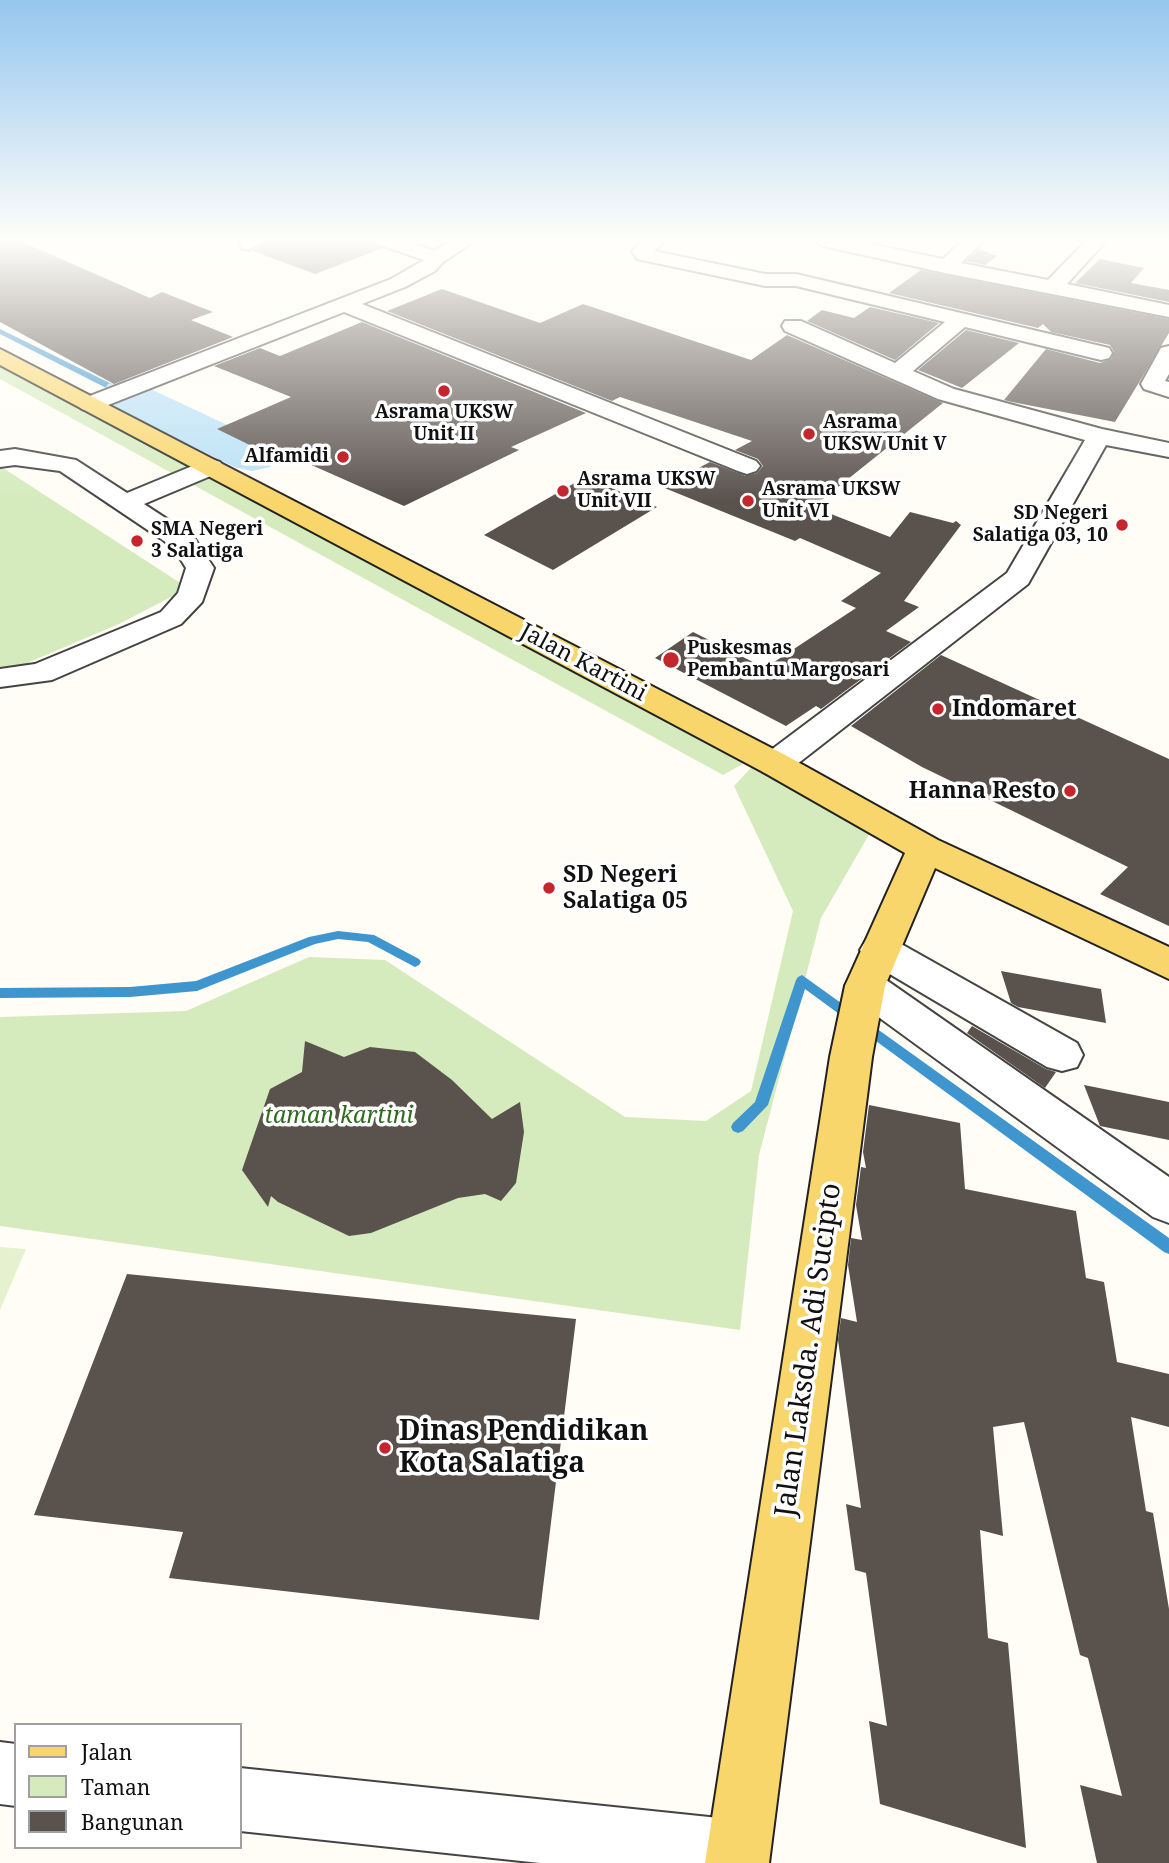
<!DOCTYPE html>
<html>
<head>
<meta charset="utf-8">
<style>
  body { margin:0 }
  #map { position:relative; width:1169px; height:1863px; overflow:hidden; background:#fffdf5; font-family:"Noto Serif",serif }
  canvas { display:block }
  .legend { position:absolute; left:14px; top:1723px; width:228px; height:126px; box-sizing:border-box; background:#fff; border:2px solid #a0a0a0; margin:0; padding:9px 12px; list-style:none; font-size:21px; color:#111 }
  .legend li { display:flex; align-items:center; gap:14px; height:35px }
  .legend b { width:35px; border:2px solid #a0a0a0 }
</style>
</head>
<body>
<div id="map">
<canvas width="1169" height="1863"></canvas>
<ul class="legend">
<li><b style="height:9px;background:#f9d66b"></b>Jalan</li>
<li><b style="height:19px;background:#d5ebbd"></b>Taman</li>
<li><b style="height:19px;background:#5a524d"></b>Bangunan</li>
</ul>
</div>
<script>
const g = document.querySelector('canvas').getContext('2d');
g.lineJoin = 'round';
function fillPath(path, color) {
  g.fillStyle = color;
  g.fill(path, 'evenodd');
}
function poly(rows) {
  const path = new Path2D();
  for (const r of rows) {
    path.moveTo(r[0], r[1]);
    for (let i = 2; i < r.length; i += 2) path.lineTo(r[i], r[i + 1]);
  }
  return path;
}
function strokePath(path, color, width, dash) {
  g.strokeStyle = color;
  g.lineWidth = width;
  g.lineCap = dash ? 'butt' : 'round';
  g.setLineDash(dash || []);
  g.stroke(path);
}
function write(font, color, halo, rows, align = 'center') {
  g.font = font + ' "Noto Serif",serif';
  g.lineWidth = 7;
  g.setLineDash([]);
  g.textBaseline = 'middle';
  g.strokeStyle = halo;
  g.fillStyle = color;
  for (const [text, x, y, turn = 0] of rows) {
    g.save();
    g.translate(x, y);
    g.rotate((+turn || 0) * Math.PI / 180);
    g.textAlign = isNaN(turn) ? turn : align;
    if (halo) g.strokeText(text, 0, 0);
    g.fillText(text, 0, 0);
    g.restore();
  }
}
fillPath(poly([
  [0,363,750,760,723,775,0,379],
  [0,466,188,588,119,624,13,669,0,671],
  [760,758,875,824,821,918,759,1155,740,1330,0,1226,0,1017,186,1011,309,957,385,960,625,1117,706,1121,751,1091,793,911,734,786]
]), '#d5ebbd');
fillPath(poly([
  [0,1247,26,1249,0,1310]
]), '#e6f2cf');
fillPath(poly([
  [0,329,120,388,121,390,114,392,0,334,0,329],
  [338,931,374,935,419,959,421,962,419,965,415,967,368,942,338,939,315,944,197,991,130,997,0,998,0,988,130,987,196,981,309,937,338,931],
  [802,975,1169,1238,1169,1254,1164,1252,805,989,768,1105,743,1131,738,1133,733,1131,731,1127,733,1123,755,1102,796,980,798,977,802,975]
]), '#3f96cf');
fillPath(poly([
  [124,380,140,384,270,445,277,456,270,467,252,471,234,467,108,404,101,394,108,384,124,380]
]), '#b9e0f7');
fillPath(poly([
  [0,240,18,240,150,298,162,292,213,312,191,320,233,337,114,384,0,322],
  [267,240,374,240,376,245,383,248,315,274,253,251],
  [979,249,997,256,985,265,966,261],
  [1100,259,1144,268,1131,283,1169,290,1169,302,1075,283],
  [921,270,1169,319,1169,333,1115,422,1012,402,1004,400,1046,349,1100,363,1111,359,1114,352,1110,345,1051,332,1043,324,1038,328,889,293],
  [442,289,540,323,583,304,751,360,787,335,943,403,813,507,890,537,910,512,953,523,956,521,961,525,904,601,919,607,886,631,911,642,821,709,816,706,786,726,655,658,693,632,765,668,856,608,841,601,881,573,800,538,795,541,662,487,710,462,746,476,757,473,763,466,758,459,735,450,752,441,620,397,612,401,387,311],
  [870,307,939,323,895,360,807,321,822,310,854,318],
  [362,322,586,413,511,447,519,450,404,506,273,448,264,452,217,429,291,397,214,366,260,348,280,356],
  [966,330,1019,343,962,388,918,370],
  [585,477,657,507,553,570,484,535],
  [941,655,1169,759,1169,926,1100,894,1128,867,922,767,851,726],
  [1001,971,1101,989,1106,1023,1018,1007,1011,1003],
  [972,1026,1046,1069,1056,1072,1045,1088,967,1033],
  [305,1041,344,1057,370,1047,415,1052,452,1080,492,1119,520,1102,524,1132,516,1183,501,1201,485,1194,458,1198,371,1233,349,1236,278,1202,271,1196,268,1207,242,1170,270,1089,302,1072],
  [1084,1085,1169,1102,1169,1140,1100,1126],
  [869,1105,960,1123,965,1189,1076,1211,1086,1278,1104,1282,1117,1362,1169,1374,1169,1427,1131,1417,1146,1511,1153,1513,1169,1609,1169,1863,1097,1863,1080,1785,1122,1796,1088,1658,1080,1655,1024,1422,993,1427,1003,1536,980,1530,988,1638,1008,1643,1026,1848,880,1804,869,1721,887,1726,866,1573,855,1570,846,1504,861,1508,838,1340,841,1318,857,1322,848,1265,851,1238,862,1240,856,1205,861,1167,866,1168,863,1152],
  [127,1274,576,1319,539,1620,169,1578,183,1532,34,1515]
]), '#5a524d');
const minor = poly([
  [242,240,264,240,249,250,242,248,240,244,242,240],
  [376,240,404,240,434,251,453,240,476,240,443,262,435,271,405,287,362,304,756,461,760,466,756,471,747,474,738,471,344,312,98,409,90,411,82,409,78,404,82,399,391,279,424,260,378,244,376,240],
  [644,240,666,240,654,251,765,274,796,274,1109,348,1112,353,1109,358,1101,360,965,327,913,371,954,389,1102,429,1169,443,1169,457,1106,445,1028,584,787,772,775,775,763,772,758,764,763,756,1007,573,1085,440,938,399,785,331,782,326,785,321,801,321,895,363,945,322,796,286,765,286,637,259,632,251,644,240],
  [814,240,852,240,943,259,963,240,984,240,961,263,1048,280,1087,240,1107,240,1067,284,1169,305,1169,317,945,273,823,246,814,240],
  [1169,346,1169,374,1165,381,1169,382,1169,397,1144,389,1141,384,1161,348,1169,346],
  [15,449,76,460,127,493,202,462,211,459,220,462,224,467,220,472,144,504,193,536,214,568,202,602,181,624,52,680,0,687,0,669,35,664,161,612,178,593,186,568,173,547,60,471,15,465,0,467,0,451,15,449],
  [880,936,894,940,1077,1043,1083,1055,1077,1067,1062,1071,1047,1067,866,960,860,950,866,940,880,936],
  [865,971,879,975,1169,1177,1169,1223,1153,1217,851,997,845,986,851,975,865,971],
  [0,1742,16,1744,16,1806,0,1804,0,1742],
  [240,1768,738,1820,761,1829,770,1852,766,1863,540,1863,240,1831,240,1768]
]);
const major = poly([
  [0,349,787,756,938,840,1169,947,1169,979,935,868,885,986,872,1057,769,1863,705,1863,830,1057,845,986,905,853,763,772,0,365,0,349]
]);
strokePath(minor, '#444', 4);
strokePath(major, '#222', 4);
fillPath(minor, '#fff');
fillPath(major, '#f9d66b');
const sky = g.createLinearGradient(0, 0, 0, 501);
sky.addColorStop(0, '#95c6ee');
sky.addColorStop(0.48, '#fffefa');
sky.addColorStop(1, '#fffefa00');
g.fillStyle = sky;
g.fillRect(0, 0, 1169, 501);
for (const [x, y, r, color] of [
  [444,391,7,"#c4262e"],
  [809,434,7,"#c4262e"],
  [343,457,7,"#c4262e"],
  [563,491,7,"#c4262e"],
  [748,501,7,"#c4262e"],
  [1122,525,7,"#c4262e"],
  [137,541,7,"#c4262e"],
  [671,660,9,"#c4262e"],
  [938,709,7,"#c4262e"],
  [1070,791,7,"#c4262e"],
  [549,888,7,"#c4262e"],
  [385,1448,7,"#c4262e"]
]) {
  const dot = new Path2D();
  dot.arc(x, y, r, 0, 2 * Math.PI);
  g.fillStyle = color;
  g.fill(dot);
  strokePath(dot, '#fff', 2.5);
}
write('bold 19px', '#111', '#fff', [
  ["Asrama UKSW",444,413,"center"],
  ["Unit II",444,435,"center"],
  ["Asrama",823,423],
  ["UKSW Unit V",823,445],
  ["Alfamidi",329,457,"right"],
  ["Asrama UKSW",577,480],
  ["Unit VII",577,502],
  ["Asrama UKSW",762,490],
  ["Unit VI",762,512],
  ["SD Negeri",1108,514,"right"],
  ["Salatiga 03, 10",1108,536,"right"],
  ["SMA Negeri",151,530],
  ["3 Salatiga",151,552],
  ["Puskesmas",687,649],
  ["Pembantu Margosari",687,671]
], 'left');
write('23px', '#111', '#fff', [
  ["Jalan Kartini",583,663,28]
]);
write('bold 23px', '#111', '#fff', [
  ["Indomaret",952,709],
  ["Hanna Resto",1056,791,"right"],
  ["SD Negeri",563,875],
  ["Salatiga 05",563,901]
], 'left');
write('italic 23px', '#2f6b1f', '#fff', [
  ["taman kartini",339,1116]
]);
write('28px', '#111', '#fff', [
  ["Jalan Laksda. Adi Sucipto",809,1350,-82]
]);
write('bold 28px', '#111', '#fff', [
  ["Dinas Pendidikan",399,1432],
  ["Kota Salatiga",399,1464]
], 'left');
</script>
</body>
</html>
